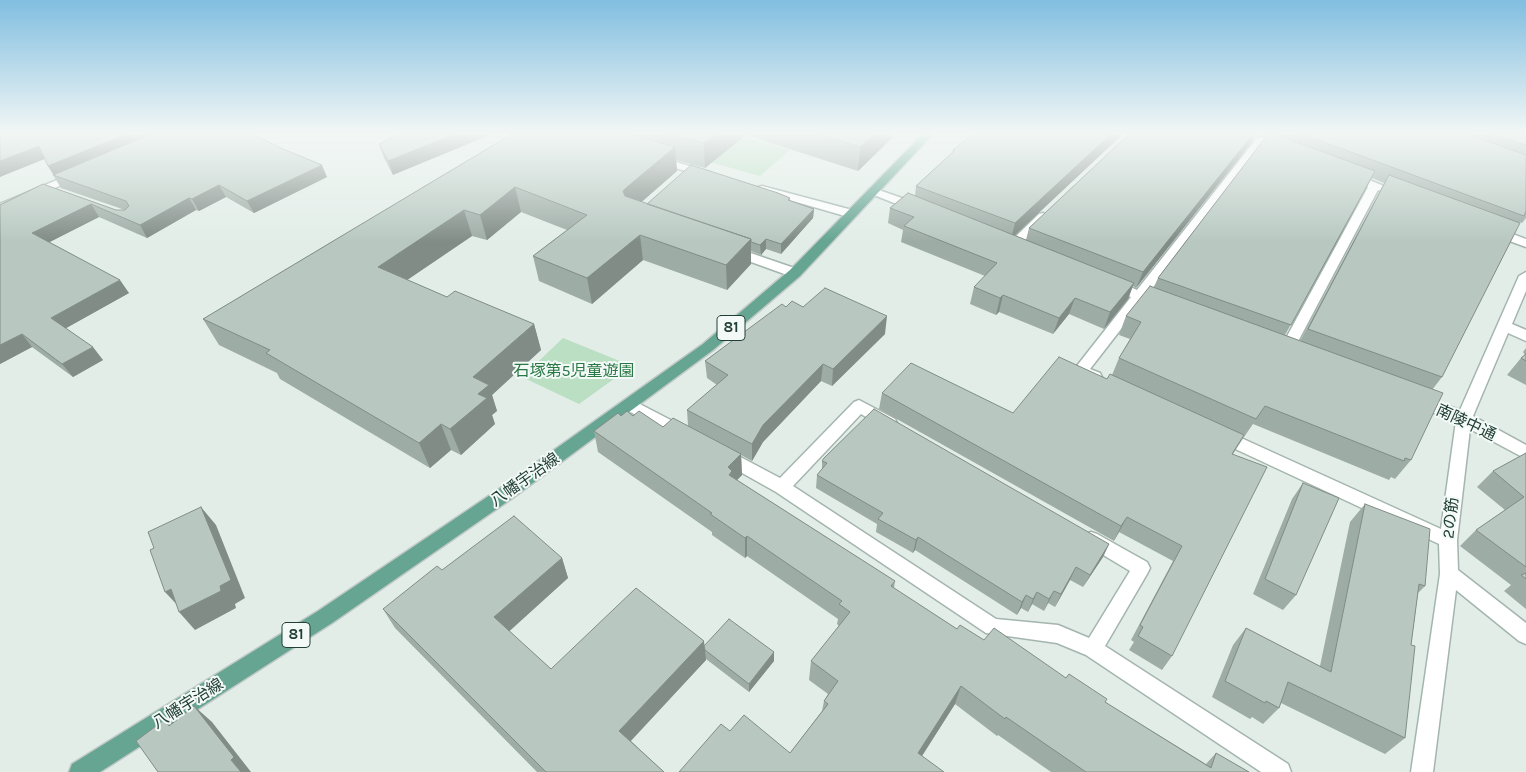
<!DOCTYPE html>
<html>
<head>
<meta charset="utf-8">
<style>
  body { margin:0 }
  canvas { display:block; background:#e2ede8 }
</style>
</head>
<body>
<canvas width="1526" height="772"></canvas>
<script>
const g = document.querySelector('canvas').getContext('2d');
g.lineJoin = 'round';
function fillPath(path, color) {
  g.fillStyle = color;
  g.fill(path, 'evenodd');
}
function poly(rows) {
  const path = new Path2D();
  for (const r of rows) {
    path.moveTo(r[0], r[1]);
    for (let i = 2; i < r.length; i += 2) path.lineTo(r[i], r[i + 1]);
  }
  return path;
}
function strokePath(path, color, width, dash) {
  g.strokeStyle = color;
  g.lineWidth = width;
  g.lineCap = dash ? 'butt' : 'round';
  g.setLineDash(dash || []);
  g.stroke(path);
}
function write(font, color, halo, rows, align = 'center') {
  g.font = font + ' Karla,"Noto Sans JP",sans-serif';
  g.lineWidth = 4;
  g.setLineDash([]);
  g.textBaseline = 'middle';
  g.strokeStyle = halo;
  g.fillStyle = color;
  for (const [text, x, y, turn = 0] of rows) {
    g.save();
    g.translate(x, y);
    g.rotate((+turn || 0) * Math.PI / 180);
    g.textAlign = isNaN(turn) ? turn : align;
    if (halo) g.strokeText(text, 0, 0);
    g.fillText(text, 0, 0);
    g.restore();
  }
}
fillPath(poly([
  [737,135,790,150,760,176,706,161],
  [563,338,632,366,579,404,522,377]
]), '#badfc3');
const minor = poly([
  [1261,137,1265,138,1265,142,1148,294,1165,301,1167,304,1165,307,1160,308,1142,302,1090,369,1100,373,1102,377,1100,381,1095,382,1076,375,1074,371,1076,367,1131,297,1106,287,1104,284,1106,281,1116,281,1137,290,1257,138,1261,137],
  [659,157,710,172,712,174,706,177,655,162,653,160,659,157],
  [76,172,80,173,80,177,0,212,0,204,76,172],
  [1352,173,1406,195,1400,198,1378,190,1293,351,1286,356,1281,354,1279,351,1368,187,1348,178,1348,174,1352,173],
  [762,186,856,211,858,214,852,218,758,191,758,187,762,186],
  [873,188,922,205,924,208,922,211,914,211,869,193,869,189,873,188],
  [1043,213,1049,217,1047,220,1018,248,1010,248,1008,245,1010,242,1039,214,1043,213],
  [1494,227,1526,239,1526,247,1490,234,1488,231,1494,227],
  [733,247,800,270,802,273,795,277,790,276,729,254,727,251,733,247],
  [1526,272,1526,291,1512,324,1526,330,1526,341,1508,333,1473,416,1526,445,1526,459,1470,429,1457,540,1458,570,1526,623,1526,644,1519,641,1456,590,1433,772,1411,772,1440,574,1439,544,1216,440,1214,436,1216,432,1222,430,1228,432,1441,529,1456,421,1412,405,1409,401,1412,397,1417,396,1460,410,1519,276,1526,272],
  [630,399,688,429,690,433,688,437,676,437,625,409,622,405,625,401,630,399],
  [859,400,895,419,897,423,895,427,883,427,861,414,793,486,996,619,1058,625,1089,638,1130,571,1085,544,1082,539,1085,534,1091,532,1097,534,1147,562,1150,568,1147,574,1105,646,1288,764,1291,772,1261,772,1086,655,1057,643,986,633,776,492,719,460,717,456,719,452,725,450,731,452,780,478,854,402,859,400]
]);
const primary = poly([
  [923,134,933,134,800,276,713,350,514,497,332,623,100,772,69,772,72,764,318,611,502,487,703,344,790,270,923,134]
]);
strokePath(minor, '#a4b5af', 3);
strokePath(primary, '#c1c9c7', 3);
fillPath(minor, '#fff');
fillPath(primary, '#65a592');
fillPath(poly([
  [0,134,327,177,254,213,226,197,199,211,196,210,147,238,99,217,49,242,129,293,66,328,103,360,73,377,32,347,0,364,0,205,43,184,116,210,125,210,61,188,53,175,54,175,48,166,44,159],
  [399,134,393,175,384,158,379,144],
  [512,134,892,134,892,138,858,171,746,135,705,168,676,160,677,171,641,202,647,204,790,198,790,201,814,209,813,218,781,254,766,249,761,255,751,251,751,264,727,290,643,260,592,304,539,281,533,256,567,230,521,212,487,240,472,236,407,280,447,297,534,324,541,350,492,395,497,411,492,415,495,424,461,455,451,450,430,468,280,379,277,373,219,345,203,319],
  [1123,134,1014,235,1026,240,1029,228,1129,134,1526,134,1526,218,1522,223,1519,222,1519,223,1442,377,1432,390,1411,460,1395,479,1391,477,1389,480,1253,424,1244,437,1233,454,1172,656,1162,670,1129,650,1134,642,1131,640,1173,561,1119,532,1114,541,879,409,882,393,1013,413,1107,379,1112,375,1119,358,1130,339,1119,335,1126,316,1154,287,1158,278,1265,138,1255,134,1251,143,1136,288,1133,286,1128,299,1104,329,1069,314,1053,334,999,312,996,315,970,304,974,287,985,276,901,242,903,230,888,223,890,208,915,196,916,186,952,153,953,150],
  [1372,178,1384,183,1300,341,1285,335],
  [786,307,803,307,885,334,832,386,821,381,763,442,752,461,741,455,742,475,737,480,895,581,894,588,957,629,984,640,1066,678,1206,764,1216,753,1249,772,1051,772,998,735,997,736,955,704,922,756,679,772,730,731,790,753,822,711,824,701,828,694,809,680,811,661,839,626,837,624,838,619,747,556,745,558,712,535,712,532,598,452,594,431,621,416,633,416,663,427,688,426,687,410,717,385,707,378,705,361],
  [1526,348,1526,385,1507,375,1521,358,1525,355,1523,352],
  [1526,453,1526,609,1504,591,1511,585,1460,546,1476,530,1505,510,1477,487,1493,471],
  [822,461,1109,544,1103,557,1083,587,1070,580,1055,607,1048,603,1044,611,1032,604,1028,612,1021,608,1017,615,915,550,913,553,876,532,877,524,816,488,817,475,822,469],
  [1303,483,1296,595,1283,610,1253,594,1292,499],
  [1365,504,1425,586,1418,593,1411,645,1405,738,1385,754,1281,703,1279,708,1263,724,1252,717,1250,719,1212,697,1233,645,1246,628,1320,666,1350,522],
  [562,558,568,578,509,631,551,669,704,641,704,646,774,652,774,661,749,692,706,659,706,660,631,741,664,772,537,772,395,628,383,609,442,570]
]), '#9eaca6');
fillPath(poly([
  [127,134,162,134,54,176,48,166],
  [455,134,492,134,393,175,388,161],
  [717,134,746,134,746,135,705,168,704,143],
  [874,134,892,134,892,138,858,171,860,147],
  [1111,134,1123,134,1011,239,1015,223],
  [1253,134,1255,134,1251,143,1136,288,1143,272],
  [39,146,47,158,0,177,0,161],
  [675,147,677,171,629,213,623,191,626,188],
  [322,165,327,177,254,213,247,201],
  [219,185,226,197,199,211,192,199],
  [515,187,521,212,487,240,480,215],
  [189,198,196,210,147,238,140,225],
  [91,204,99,217,42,246,32,233],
  [814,209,813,218,781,254,781,244],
  [464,210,472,236,388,293,378,267],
  [640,235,643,260,592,304,587,278],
  [751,239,751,264,727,290,726,265],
  [766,239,766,249,761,255,760,245],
  [120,280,129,293,61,331,51,318],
  [1134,283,1128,299,1104,329,1110,312],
  [1003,295,999,312,996,315,1000,298],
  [1075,298,1069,314,1053,334,1059,318],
  [887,316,885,334,832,386,833,369],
  [534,324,541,350,492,395,497,411,492,415,495,424,461,455,450,429,473,377],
  [22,334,32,347,0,364,0,345],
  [93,347,103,360,73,377,62,364],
  [823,364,821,381,763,442,752,461,752,444,763,425],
  [441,424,451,450,430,468,419,443],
  [741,454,742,475,732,485,728,467],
  [201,507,216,525,245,598,235,604,236,608,195,630,179,612,220,586],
  [1127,517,1119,532,1114,541,1121,526],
  [747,536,747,556,745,558,745,538],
  [918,537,915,550,913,553,916,540],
  [1109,544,1103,557,1083,587,1090,575],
  [562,558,568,578,503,637,494,617],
  [1076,567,1070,580,1055,607,1061,594],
  [171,589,181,609,165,592],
  [1054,591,1044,611,1049,599],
  [1037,592,1032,604,1028,612,1033,599],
  [1026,595,1021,608,1017,615,1022,602],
  [704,641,706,660,624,748,619,731],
  [774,652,774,661,749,692,749,684],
  [961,686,955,704,913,770,918,753],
  [194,706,212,722,251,772,241,772,231,760]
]), '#818c87');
const building = poly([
  [0,134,127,134,48,166,39,146,0,161,0,134],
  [151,134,252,134,283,149,322,165,247,201,219,185,192,199,189,198,140,225,91,204,32,233,120,280,51,318,93,347,62,364,22,334,0,345,0,205,43,184,116,210,125,210,129,206,126,201,53,175,151,134],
  [399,134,455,134,388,161,379,144,399,134],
  [512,134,630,134,675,147,626,188,623,191,625,196,751,239,726,265,640,235,587,278,533,256,587,215,515,187,480,215,464,210,378,267,447,297,455,291,534,324,473,377,489,385,478,394,487,398,450,429,441,424,419,443,266,353,270,350,203,319,512,134],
  [667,134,717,134,704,143,667,134],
  [817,134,874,134,860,147,817,134],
  [973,134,1111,134,1015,223,916,186,954,151,953,150,973,134],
  [1129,134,1253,134,1143,272,1029,228,1129,134],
  [1268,134,1274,134,1375,171,1291,325,1158,278,1268,134],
  [1302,134,1467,134,1526,155,1526,211,1524,216,1302,134],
  [1492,134,1526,134,1526,145,1492,134],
  [691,165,778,193,790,198,788,200,814,209,781,244,766,239,760,245,751,242,751,239,647,204,691,165],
  [1389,175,1520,223,1442,377,1308,329,1389,175],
  [908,193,1134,283,1110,312,1075,298,1059,318,1003,295,1000,298,974,287,997,263,904,226,914,217,890,208,908,193],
  [1150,286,1443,393,1411,460,1405,458,1404,461,1265,406,1256,419,1119,358,1141,322,1126,316,1150,286],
  [825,288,887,316,833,369,823,364,763,425,752,444,687,410,728,375,705,361,782,304,786,307,792,301,803,307,825,288],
  [1526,354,1526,361,1521,358,1526,354],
  [1059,357,1107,379,1110,374,1244,435,1232,454,1267,467,1172,656,1138,636,1143,627,1140,625,1182,546,1127,517,1121,526,882,393,911,363,1013,413,1059,357],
  [874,409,1109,544,1090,575,1076,567,1061,594,1054,591,1049,599,1037,592,1033,599,1026,595,1022,602,918,537,916,540,878,519,883,513,817,475,827,463,822,461,824,458,874,409],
  [627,411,633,416,639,411,663,427,673,418,741,454,728,467,732,471,729,475,895,581,891,586,957,629,960,625,984,640,994,628,1066,678,1069,674,1107,699,1105,702,1211,768,1216,753,1249,772,1086,772,1006,717,1005,719,961,686,918,753,944,772,679,772,721,724,730,731,744,715,790,753,828,704,824,701,838,681,811,661,850,612,839,604,842,601,747,536,745,538,710,514,712,513,594,431,618,413,621,416,627,411],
  [1526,453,1526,567,1476,530,1524,497,1493,471,1526,453],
  [1303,483,1339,498,1296,595,1265,579,1303,483],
  [1365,504,1430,529,1425,586,1419,584,1411,645,1415,646,1405,738,1288,682,1279,708,1266,701,1265,703,1225,681,1246,628,1331,672,1365,504],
  [201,507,231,580,220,586,221,591,179,612,171,589,165,592,150,550,154,548,148,532,201,507],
  [514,516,562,558,494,617,551,669,636,588,704,641,619,731,664,772,546,772,383,609,437,566,442,570,514,516],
  [1526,573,1526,579,1521,575,1526,573],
  [729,619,774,652,749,684,705,650,704,646,729,619],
  [194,706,234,757,231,760,241,772,158,772,136,741,164,720,169,726,194,706]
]);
fillPath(building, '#b8c8c1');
strokePath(building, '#818c87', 1);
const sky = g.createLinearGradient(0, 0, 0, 242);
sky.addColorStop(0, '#81bee0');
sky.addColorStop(0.55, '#f2f7f5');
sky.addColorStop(1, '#f2f7f500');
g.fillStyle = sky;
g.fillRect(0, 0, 1526, 242);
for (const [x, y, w] of [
  [731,328,28],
  [296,635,28]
]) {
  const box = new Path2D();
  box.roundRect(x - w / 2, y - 12.5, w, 25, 4);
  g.fillStyle = '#f3f9f6';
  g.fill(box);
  strokePath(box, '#213f36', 1);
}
write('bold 15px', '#213f36', null, [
  ["81",731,328],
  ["81",296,635]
]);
write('16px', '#297845', '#f3f9f6', [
  ["石塚第5児童遊園",574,371]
]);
write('16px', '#213f36', '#f3f9f6', [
  ["南陵中通",1466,423,25],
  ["八幡宇治線",525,480,-35],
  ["2の筋",1451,518,-84],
  ["八幡宇治線",188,704,-32]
]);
</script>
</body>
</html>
